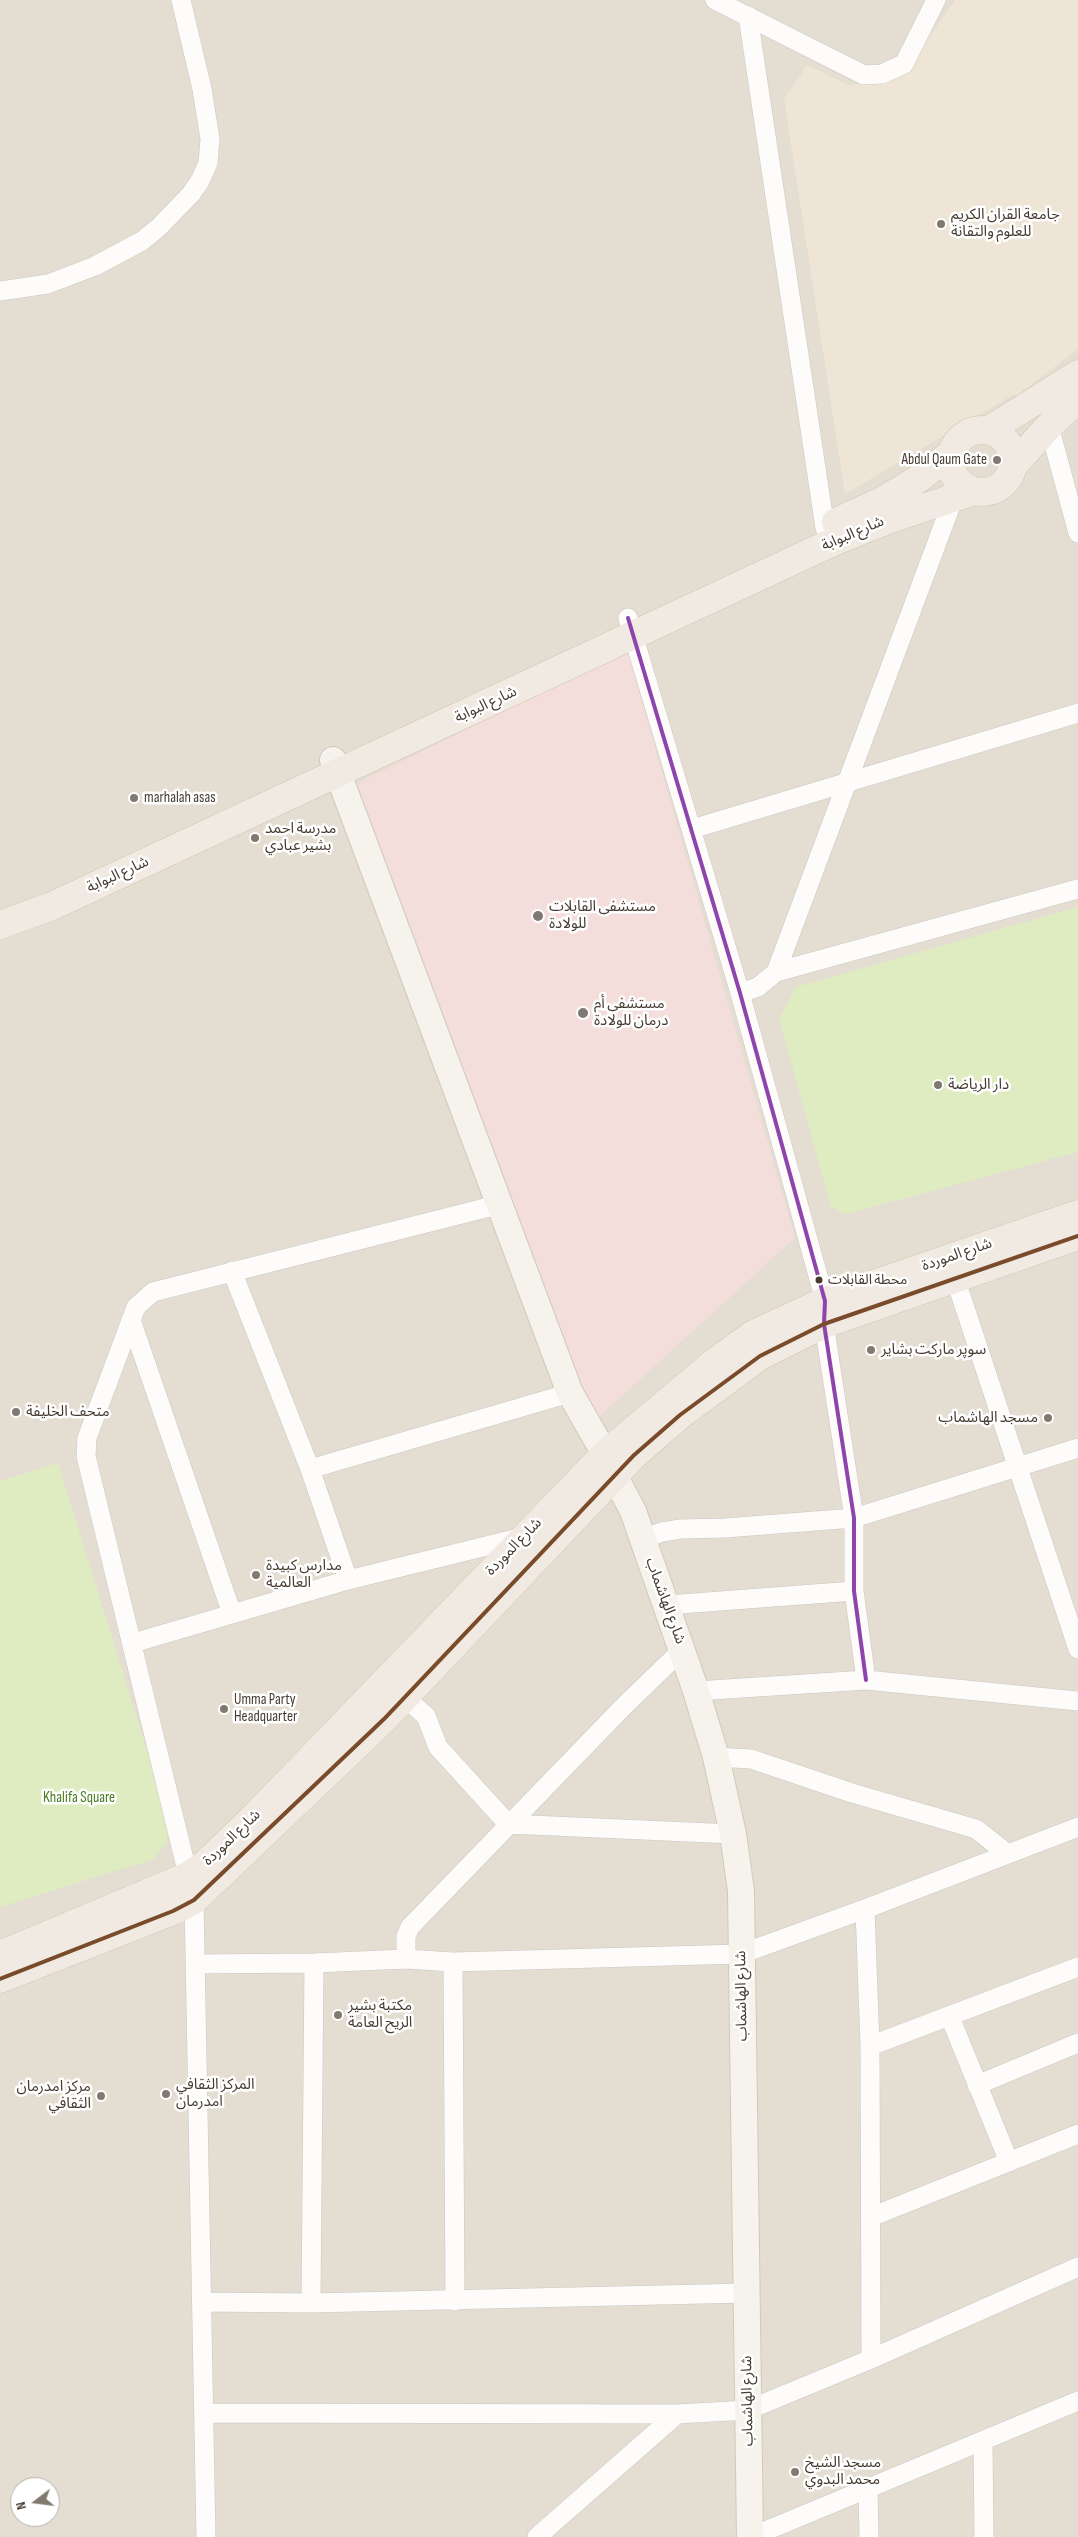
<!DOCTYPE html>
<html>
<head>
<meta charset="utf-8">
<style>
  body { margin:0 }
  #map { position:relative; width:1078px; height:2537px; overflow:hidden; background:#efebe5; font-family:"Sofia Sans Condensed",sans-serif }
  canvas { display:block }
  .north { position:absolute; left:10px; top:2477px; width:50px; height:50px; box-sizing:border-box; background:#fff; border:1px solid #b5b1ad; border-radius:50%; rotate:255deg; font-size:14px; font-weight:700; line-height:20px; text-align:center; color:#453b31 }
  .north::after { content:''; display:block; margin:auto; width:18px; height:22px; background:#807970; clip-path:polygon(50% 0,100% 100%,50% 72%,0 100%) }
</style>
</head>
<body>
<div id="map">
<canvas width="1078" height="2537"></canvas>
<div class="north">N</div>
</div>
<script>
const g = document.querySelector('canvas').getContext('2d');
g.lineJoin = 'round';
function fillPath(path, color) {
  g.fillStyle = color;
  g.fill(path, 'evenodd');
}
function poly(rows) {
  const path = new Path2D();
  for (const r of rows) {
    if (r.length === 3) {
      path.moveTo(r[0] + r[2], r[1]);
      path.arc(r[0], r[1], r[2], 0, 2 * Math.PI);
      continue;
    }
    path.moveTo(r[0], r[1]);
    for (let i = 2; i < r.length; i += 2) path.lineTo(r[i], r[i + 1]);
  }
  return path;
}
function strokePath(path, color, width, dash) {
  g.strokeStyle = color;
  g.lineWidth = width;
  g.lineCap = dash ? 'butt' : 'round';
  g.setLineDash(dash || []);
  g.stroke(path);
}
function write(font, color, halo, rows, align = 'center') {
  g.font = font + ' "Sofia Sans Condensed","Noto Sans Arabic",sans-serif';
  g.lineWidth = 5;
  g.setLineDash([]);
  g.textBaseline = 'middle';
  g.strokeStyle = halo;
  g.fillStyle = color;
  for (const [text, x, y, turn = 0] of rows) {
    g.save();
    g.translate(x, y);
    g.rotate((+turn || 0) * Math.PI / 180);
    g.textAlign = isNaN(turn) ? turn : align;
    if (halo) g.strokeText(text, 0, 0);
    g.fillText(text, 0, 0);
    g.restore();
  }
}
fillPath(poly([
  [0,0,1078,0,1078,2537,0,2537],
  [20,2487,50,2487,50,2517,20,2517]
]), '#e4ddd2');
fillPath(poly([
  [955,0,1078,0,1078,349,1018,395,1013,395,845,494,784,99,807,65,848,85,902,76]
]), '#eee5d6');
fillPath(poly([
  [627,650,795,1238,591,1424,350,787]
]), '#f3dedb');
fillPath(poly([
  [1078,907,1078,1152,846,1214,831,1207,779,1019,796,987],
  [58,1463,169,1822,167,1842,154,1859,0,1907,0,1481]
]), '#dfecc1');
const street = poly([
  [715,0,864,75,882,74,904,64,936,0],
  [748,16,825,528],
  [0,291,48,284,95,266,142,241,159,227,191,194,200,181,208,163,210,139,202,89,181,0],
  [1049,426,1078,533],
  [628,618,740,993,825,1301,824,1324,854,1518,854,1591,866,1680],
  [692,829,1078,713],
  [776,972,1078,889],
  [740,993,758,987,776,972,954,497],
  [232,1271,310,1469,348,1580],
  [955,1278,1078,1649],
  [131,1320,232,1614],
  [310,1469,570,1393],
  [643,1539,662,1532,681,1529,725,1528,854,1518,1078,1448],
  [667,1605,854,1591],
  [133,1643,348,1580,523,1537],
  [696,1691,866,1680,1078,1701],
  [404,1697,426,1716,438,1747,508,1824,733,1834],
  [716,1757,751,1759,852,1793,976,1829,1008,1854],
  [865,1909,870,2046,871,2359],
  [406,1959,406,1936,410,1927,624,1706,683,1649],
  [453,1962,455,2301],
  [196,1964,314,1963,406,1959,453,1962,741,1954,865,1909,1078,1827],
  [950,2017,1009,2162],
  [870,2046,1078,1967],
  [977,2085,1078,2043],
  [871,2217,1078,2134],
  [203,2302,311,2303,747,2293],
  [311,2303,314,1963],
  [204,2413,677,2414,748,2410,871,2359,1078,2267],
  [983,2441,984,2537],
  [868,2487,869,2537],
  [206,2537,194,1900,86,1456,87,1438,136,1307,153,1292,501,1204],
  [537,2537,677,2414],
  [751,2537,1078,2401]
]);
const secondary = poly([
  [333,760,570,1393,605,1454],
  [614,1475,633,1511,696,1691,716,1757,733,1834,741,1891,750,2537]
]);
const primary = poly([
  [982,461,31],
  [989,430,1078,374],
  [1013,466,1049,426,1078,399],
  [836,522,882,501,917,480,952,453],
  [0,925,52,906,833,542,890,519,974,491],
  [0,1955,188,1876,203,1866,254,1817,605,1454,715,1362,752,1335,825,1301,1078,1214],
  [0,1979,173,1911,194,1900,384,1719,633,1456,680,1415,760,1356,824,1324,1078,1236]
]);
strokePath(street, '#cbc7c1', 20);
strokePath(secondary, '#d0c9bc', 28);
strokePath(primary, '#d4c6b0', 29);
strokePath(street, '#fdfcfb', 19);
strokePath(secondary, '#f6f3ec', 26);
strokePath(primary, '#f0eae2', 28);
strokePath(poly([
  [628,618,740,993,825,1301,824,1324,854,1518,854,1591,866,1680]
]), '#8e44ad', 4);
strokePath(poly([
  [0,1979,173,1911,194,1900,384,1719,633,1456,680,1415,760,1356,824,1324,1078,1236]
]), '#7a4b2a', 4);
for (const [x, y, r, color] of [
  [941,224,5,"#807970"],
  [997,460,5,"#807970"],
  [134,798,5,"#807970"],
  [255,838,5,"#807970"],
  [538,916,6,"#807970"],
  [583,1013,6,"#807970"],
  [938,1085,5,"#807970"],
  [819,1280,4.5,"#453b31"],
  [871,1350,5,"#807970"],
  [16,1412,5,"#807970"],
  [1048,1418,5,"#807970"],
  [256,1575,5,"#807970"],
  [224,1709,5,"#807970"],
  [338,2015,5,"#807970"],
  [166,2094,5,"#807970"],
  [101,2096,5,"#807970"],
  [795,2472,5,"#807970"]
]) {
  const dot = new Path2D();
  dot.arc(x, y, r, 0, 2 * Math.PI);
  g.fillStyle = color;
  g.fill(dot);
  strokePath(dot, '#fff', 2);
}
write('14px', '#453b31', '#fff', [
  ["محطة القابلات",828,1280]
], 'left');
write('15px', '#453b31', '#fff', [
  ["جامعة القران الكريم",951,215],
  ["للعلوم والتقانة",951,232],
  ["Abdul Qaum Gate",987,460,"right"],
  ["marhalah asas",144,798],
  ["مدرسة احمد",265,829],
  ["بشير عبادي",265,846],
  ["مستشفى القابلات",549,907],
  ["للولادة",549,924],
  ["مستشفى أم",594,1004],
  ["درمان للولادة",594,1021],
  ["دار الرياضة",948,1085],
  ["سوپر مارکت بشاير",881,1350],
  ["متحف الخليفة",26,1412],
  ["مسجد الهاشماب",1038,1418,"right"],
  ["مدارس كبيدة",266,1566],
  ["العالمية",266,1583],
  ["Umma Party",234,1700],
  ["Headquarter",234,1717],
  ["مكتبة بشير",348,2006],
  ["الريح العامة",348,2023],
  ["المركز الثقافي",176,2085],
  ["امدرمان",176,2102],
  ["مركز امدرمان",91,2087,"right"],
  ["الثقافي",91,2104,"right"],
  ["مسجد الشيخ",805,2463],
  ["محمد البدوي",805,2480]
], 'left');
write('15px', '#453b31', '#fff', [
  ["شارع البوابة",853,534,-23],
  ["شارع البوابة",486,705,-25],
  ["شارع البوابة",118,875,-25],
  ["شارع الموردة",957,1255,-19],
  ["شارع الموردة",514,1547,-46],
  ["شارع الهاشماب",665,1601,70],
  ["شارع الموردة",232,1838,-44],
  ["شارع الهاشماب",742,1996,-91],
  ["شارع الهاشماب",748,2401,-91]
]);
write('15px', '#4a7c1f', '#fff', [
  ["Khalifa Square",79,1798]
]);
</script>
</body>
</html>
